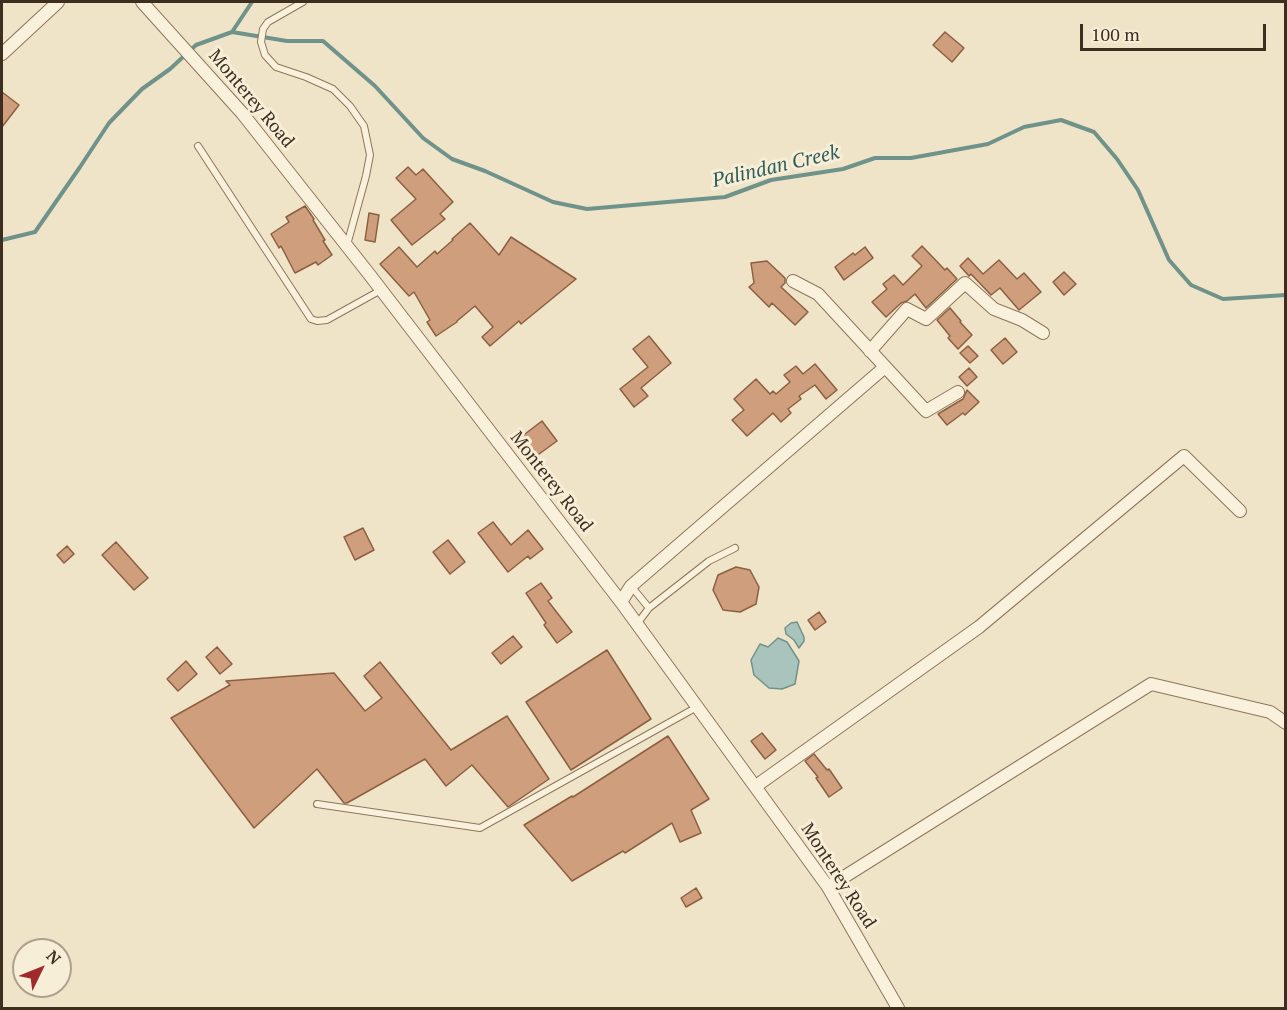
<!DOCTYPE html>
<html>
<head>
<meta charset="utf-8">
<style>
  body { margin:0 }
  #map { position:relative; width:1287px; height:1010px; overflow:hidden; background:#f0e4c8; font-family:"PT Serif",serif }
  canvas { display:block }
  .frame { position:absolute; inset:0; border:3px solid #3d2e20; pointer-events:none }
  .north { position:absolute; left:12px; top:938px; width:60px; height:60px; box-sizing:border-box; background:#f7eed8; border:2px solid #ada18e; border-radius:50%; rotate:47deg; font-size:16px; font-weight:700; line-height:24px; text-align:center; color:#3d2e20 }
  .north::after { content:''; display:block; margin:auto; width:21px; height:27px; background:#9e2a2b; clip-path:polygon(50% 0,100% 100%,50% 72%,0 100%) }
  .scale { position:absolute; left:1080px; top:24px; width:186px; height:27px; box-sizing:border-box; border:3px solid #3d2e20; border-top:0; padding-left:8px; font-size:18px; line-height:21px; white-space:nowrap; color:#3d2e20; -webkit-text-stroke:4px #f7eed8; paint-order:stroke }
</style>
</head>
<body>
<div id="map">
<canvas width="1287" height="1010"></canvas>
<div class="frame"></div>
<div class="north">N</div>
<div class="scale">100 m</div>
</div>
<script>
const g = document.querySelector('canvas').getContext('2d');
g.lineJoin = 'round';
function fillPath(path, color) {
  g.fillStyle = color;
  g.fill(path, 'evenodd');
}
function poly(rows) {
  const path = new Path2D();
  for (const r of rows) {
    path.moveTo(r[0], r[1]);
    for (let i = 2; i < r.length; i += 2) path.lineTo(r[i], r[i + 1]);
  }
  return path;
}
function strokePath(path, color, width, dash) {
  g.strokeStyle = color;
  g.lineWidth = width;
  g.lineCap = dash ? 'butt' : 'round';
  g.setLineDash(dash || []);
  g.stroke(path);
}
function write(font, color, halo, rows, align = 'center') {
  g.font = font + ' "PT Serif",serif';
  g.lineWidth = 6;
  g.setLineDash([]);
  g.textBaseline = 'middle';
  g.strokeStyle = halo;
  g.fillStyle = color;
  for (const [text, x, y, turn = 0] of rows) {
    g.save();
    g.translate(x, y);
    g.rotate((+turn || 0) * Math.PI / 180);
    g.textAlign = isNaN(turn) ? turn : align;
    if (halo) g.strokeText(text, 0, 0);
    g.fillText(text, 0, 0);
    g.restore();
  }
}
const water = poly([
  [797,622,804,637,804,641,799,648,794,640,786,634,785,628,791,623,797,622],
  [778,638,787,642,799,661,795,684,782,689,769,688,754,675,751,660,760,644,768,647,778,638]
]);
fillPath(water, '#a9c4bc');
strokePath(water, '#6f938a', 1.5);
strokePath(poly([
  [232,32,252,2],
  [2,240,35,232,80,167,109,123,142,89,170,69,196,45,232,32,287,41,323,41,375,86,423,138,452,159,485,171,553,202,587,209,725,197,771,180,843,169,875,158,911,158,988,144,1024,127,1061,120,1094,132,1117,159,1138,190,1169,260,1191,285,1223,299,1286,295]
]), '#6f938a', 4);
const building = poly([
  [945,32,964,48,952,62,933,45,945,32],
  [2,92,19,105,2,127,2,92],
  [408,167,416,175,423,169,453,202,440,214,445,219,412,245,391,220,416,199,396,178,408,167],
  [305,206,314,219,313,220,325,240,323,241,332,255,318,265,316,262,295,273,281,246,279,248,271,234,289,222,286,217,305,206],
  [369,213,379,215,375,242,365,240,369,213],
  [470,223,499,255,511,237,576,279,521,324,519,321,490,346,482,337,493,327,475,306,457,321,457,322,436,336,427,322,430,320,414,292,409,296,380,264,399,247,417,267,435,251,437,254,453,240,452,239,470,223],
  [922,246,945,270,947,268,957,279,926,308,915,294,907,301,901,303,886,317,872,302,887,289,883,284,894,275,903,285,922,266,912,256,922,246],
  [865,247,873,258,844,280,835,267,853,253,855,255,865,247],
  [968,258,983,274,999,260,1017,279,1024,273,1041,292,1019,310,1000,288,991,295,971,274,969,276,960,266,968,258],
  [767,261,785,278,785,283,781,287,808,312,795,325,772,303,769,307,749,287,754,283,751,263,767,261],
  [1064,272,1076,284,1064,295,1053,282,1064,272],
  [950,308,961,321,960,322,972,335,958,349,948,338,950,336,937,320,950,308],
  [649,336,671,363,641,388,648,396,634,407,620,389,648,367,633,349,649,336],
  [1005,338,1017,352,1003,364,991,350,1005,338],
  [968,346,978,356,970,363,960,353,968,346],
  [815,364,837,390,826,399,815,385,799,396,801,399,788,409,791,413,781,422,773,413,747,436,732,420,744,410,734,399,756,379,770,394,773,391,776,394,790,382,784,375,796,366,803,374,815,364],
  [969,368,977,377,967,386,959,377,969,368],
  [967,390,979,402,965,415,963,413,947,425,938,414,963,399,967,390],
  [542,421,557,441,535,457,521,437,542,421],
  [493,522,511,545,528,530,543,549,530,559,528,556,508,572,478,533,493,522],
  [363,528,374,550,355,560,344,537,363,528],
  [448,540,465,562,450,574,433,552,448,540],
  [116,542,148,578,134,590,102,555,116,542],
  [67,546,74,554,64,563,57,555,67,546],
  [736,567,750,570,759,587,756,604,740,612,723,610,713,590,718,575,736,567],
  [541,583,552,598,548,601,572,632,557,643,544,625,546,623,526,593,541,583],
  [819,612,826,622,815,630,808,620,819,612],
  [513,636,522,647,501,664,492,653,513,636],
  [217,647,232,664,220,674,206,657,217,647],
  [607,650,651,719,571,770,526,702,607,650],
  [186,661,197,674,178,691,167,679,186,661],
  [380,662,451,750,507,716,549,779,508,807,472,765,446,786,425,759,347,803,344,803,317,769,254,828,171,718,230,685,226,681,334,673,365,711,382,698,364,676,380,662],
  [762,733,776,750,765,759,751,741,762,733],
  [668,736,709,799,691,810,701,833,680,842,672,823,625,853,623,851,572,881,524,825,572,796,573,797,668,736],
  [814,754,827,770,829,769,842,788,829,797,816,778,818,777,805,761,814,754],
  [696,888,702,898,686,907,681,898,696,888]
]);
fillPath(building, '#cf9f7d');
strokePath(building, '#8d5f41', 1.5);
const lane = poly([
  [303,2,268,22,263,29,261,42,265,55,276,67,306,77,333,89,350,106,364,126,370,155,366,176,347,245],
  [198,146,311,319,317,321,327,320,381,290],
  [631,586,649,608],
  [637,624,649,608,709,561,735,548],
  [317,804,480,828,697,707]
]);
const street = poly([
  [142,2,242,113,369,274,621,602,828,887,898,1008],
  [2,54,58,2],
  [793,281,818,294,926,411,958,392],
  [870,351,907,309,926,319,965,283,994,309,1022,320,1043,333],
  [621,602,631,586,885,367],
  [756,786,979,627,1184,456,1240,511],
  [828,887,1151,684,1270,712,1286,723]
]);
strokePath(lane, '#8d765c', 8);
strokePath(street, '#8d765c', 14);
strokePath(lane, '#faf1dc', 6);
strokePath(street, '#faf1dc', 12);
write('18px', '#3d2e20', '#f7eed8', [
  ["Monterey Road",251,99,50],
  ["Monterey Road",551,482,52],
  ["Monterey Road",838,876,57]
]);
write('italic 20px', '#2f5d5a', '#f7eed8', [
  ["Palindan Creek",776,167,-13]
]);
</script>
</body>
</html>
